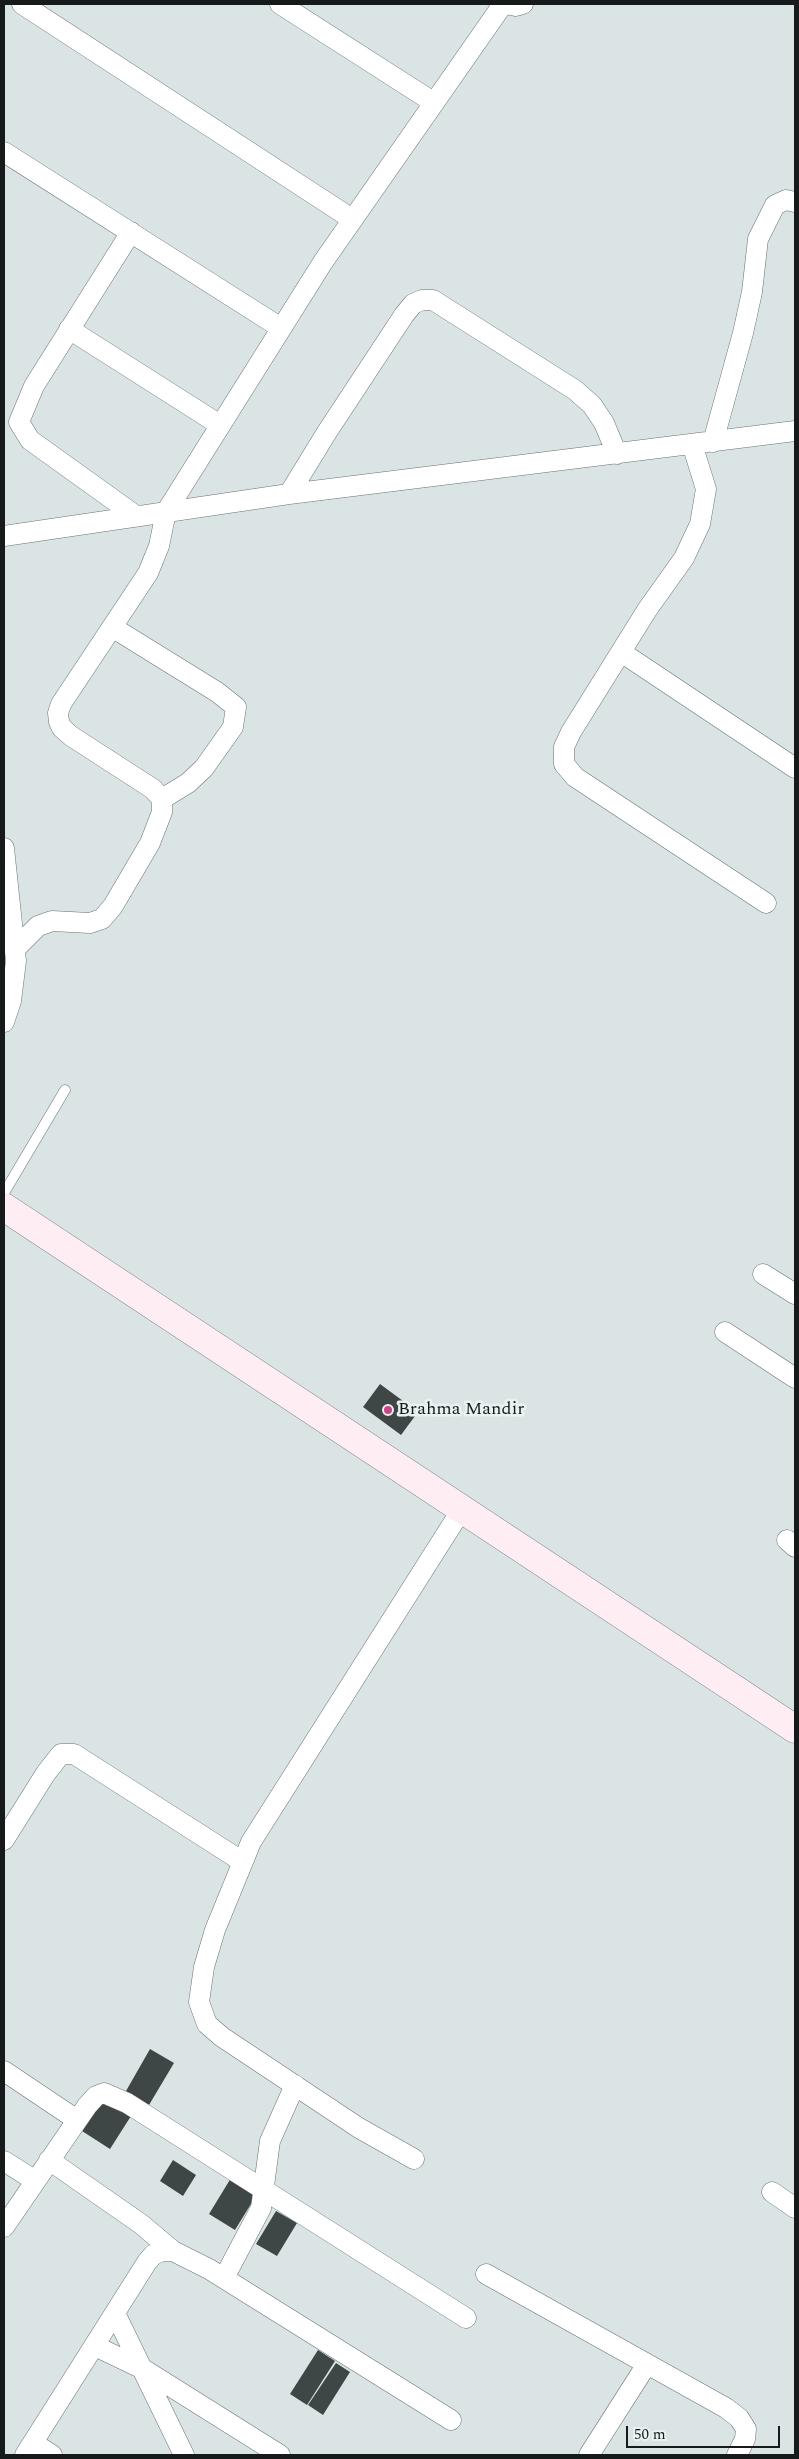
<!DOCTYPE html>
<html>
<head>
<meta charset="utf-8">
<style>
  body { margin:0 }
  #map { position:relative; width:799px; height:2459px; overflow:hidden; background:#dbe4e4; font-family:Spectral,serif }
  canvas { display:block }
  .frame { position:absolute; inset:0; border:5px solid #171a1a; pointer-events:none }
  .scale { position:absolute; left:626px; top:2426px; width:154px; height:22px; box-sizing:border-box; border:2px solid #171a1a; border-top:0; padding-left:6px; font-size:15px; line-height:18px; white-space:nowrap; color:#171a1a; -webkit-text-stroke:4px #e8f2f1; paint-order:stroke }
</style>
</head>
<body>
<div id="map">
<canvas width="799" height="2459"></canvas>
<div class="frame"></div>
<div class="scale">50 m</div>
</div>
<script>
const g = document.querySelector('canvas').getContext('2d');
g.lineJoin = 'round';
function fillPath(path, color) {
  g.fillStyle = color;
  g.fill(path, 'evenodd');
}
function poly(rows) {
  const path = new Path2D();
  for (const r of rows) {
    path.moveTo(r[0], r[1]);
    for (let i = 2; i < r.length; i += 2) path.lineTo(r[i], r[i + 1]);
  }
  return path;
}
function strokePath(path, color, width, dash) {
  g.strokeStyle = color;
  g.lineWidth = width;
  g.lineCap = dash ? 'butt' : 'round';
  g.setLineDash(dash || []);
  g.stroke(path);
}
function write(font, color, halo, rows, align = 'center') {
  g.font = font + ' Spectral,serif';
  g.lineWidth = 5;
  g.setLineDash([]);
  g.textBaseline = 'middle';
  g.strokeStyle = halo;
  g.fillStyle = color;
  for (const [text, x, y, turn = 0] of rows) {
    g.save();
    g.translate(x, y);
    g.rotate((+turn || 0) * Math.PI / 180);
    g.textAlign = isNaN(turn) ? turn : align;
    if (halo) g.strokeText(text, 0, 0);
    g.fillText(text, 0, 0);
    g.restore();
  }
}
fillPath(poly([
  [380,1384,418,1412,401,1435,363,1407],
  [150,2049,174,2063,149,2105,126,2091],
  [103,2098,131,2116,110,2149,82,2131],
  [173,2160,196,2175,183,2196,160,2181],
  [231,2178,257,2194,235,2230,209,2214],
  [276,2211,297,2223,277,2256,256,2244],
  [318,2350,335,2361,307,2405,290,2394],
  [336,2363,350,2372,323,2415,308,2405]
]), '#3f4746');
const lane = poly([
  [4,1193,65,1090]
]);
const street = poly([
  [22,4,352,219],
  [280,4,433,102],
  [4,152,281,328],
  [131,232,34,386,19,422,30,440,136,516],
  [69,329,220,425],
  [713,442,743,333,752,292,758,239,775,205,786,200,795,202],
  [692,444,706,489,700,524,684,558,647,610,571,732,564,747,564,764,575,777,766,903],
  [289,494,327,432,404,315,413,304,422,300,433,300,575,390,592,405,604,423,617,454],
  [4,536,289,494,795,431],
  [112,627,217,692,236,707,233,727,204,768,188,783,162,799],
  [621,652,795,768],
  [4,848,16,961,11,1001,4,1022],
  [16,948,38,926,52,921,90,923,102,919,113,906,150,843,162,812,162,799,153,789,71,736,62,728,59,722,58,713,61,704,148,573,159,546,166,512,323,262,501,7,508,4,516,6,523,4],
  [763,1274,795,1294],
  [725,1332,795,1378],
  [787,1540,795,1547],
  [4,1840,46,1773,61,1754,74,1754,243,1862],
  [4,2071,77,2120],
  [414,2159,359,2128,222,2037,207,2024,199,2002,204,1967,215,1930,251,1842,462,1509],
  [49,2160,141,2224,173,2251],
  [4,2161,34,2180],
  [772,2192,795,2208],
  [4,2227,87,2106,96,2096,104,2093,127,2103,466,2318],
  [486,2274,726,2408,739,2418,746,2429,745,2439,737,2455],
  [224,2278,261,2208,270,2141,295,2085],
  [115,2313,184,2455],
  [95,2346,143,2369,280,2455],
  [33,2443,52,2455],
  [25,2455,147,2262,153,2255,162,2251,173,2251,209,2269,451,2420],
  [589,2455,647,2364]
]);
const secondary = poly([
  [4,1207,795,1729]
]);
strokePath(lane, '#697272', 11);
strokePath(street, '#697272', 21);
strokePath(secondary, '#697272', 29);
strokePath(lane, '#fff', 10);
strokePath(street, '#fff', 20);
strokePath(secondary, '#ffedf4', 28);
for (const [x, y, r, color] of [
  [388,1410,5,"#ca4589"]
]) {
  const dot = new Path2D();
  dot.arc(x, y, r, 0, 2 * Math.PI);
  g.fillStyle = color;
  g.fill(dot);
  strokePath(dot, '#e8f2f1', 2);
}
write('18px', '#171a1a', '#e8f2f1', [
  ["Brahma Mandir",398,1410]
], 'left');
</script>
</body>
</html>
